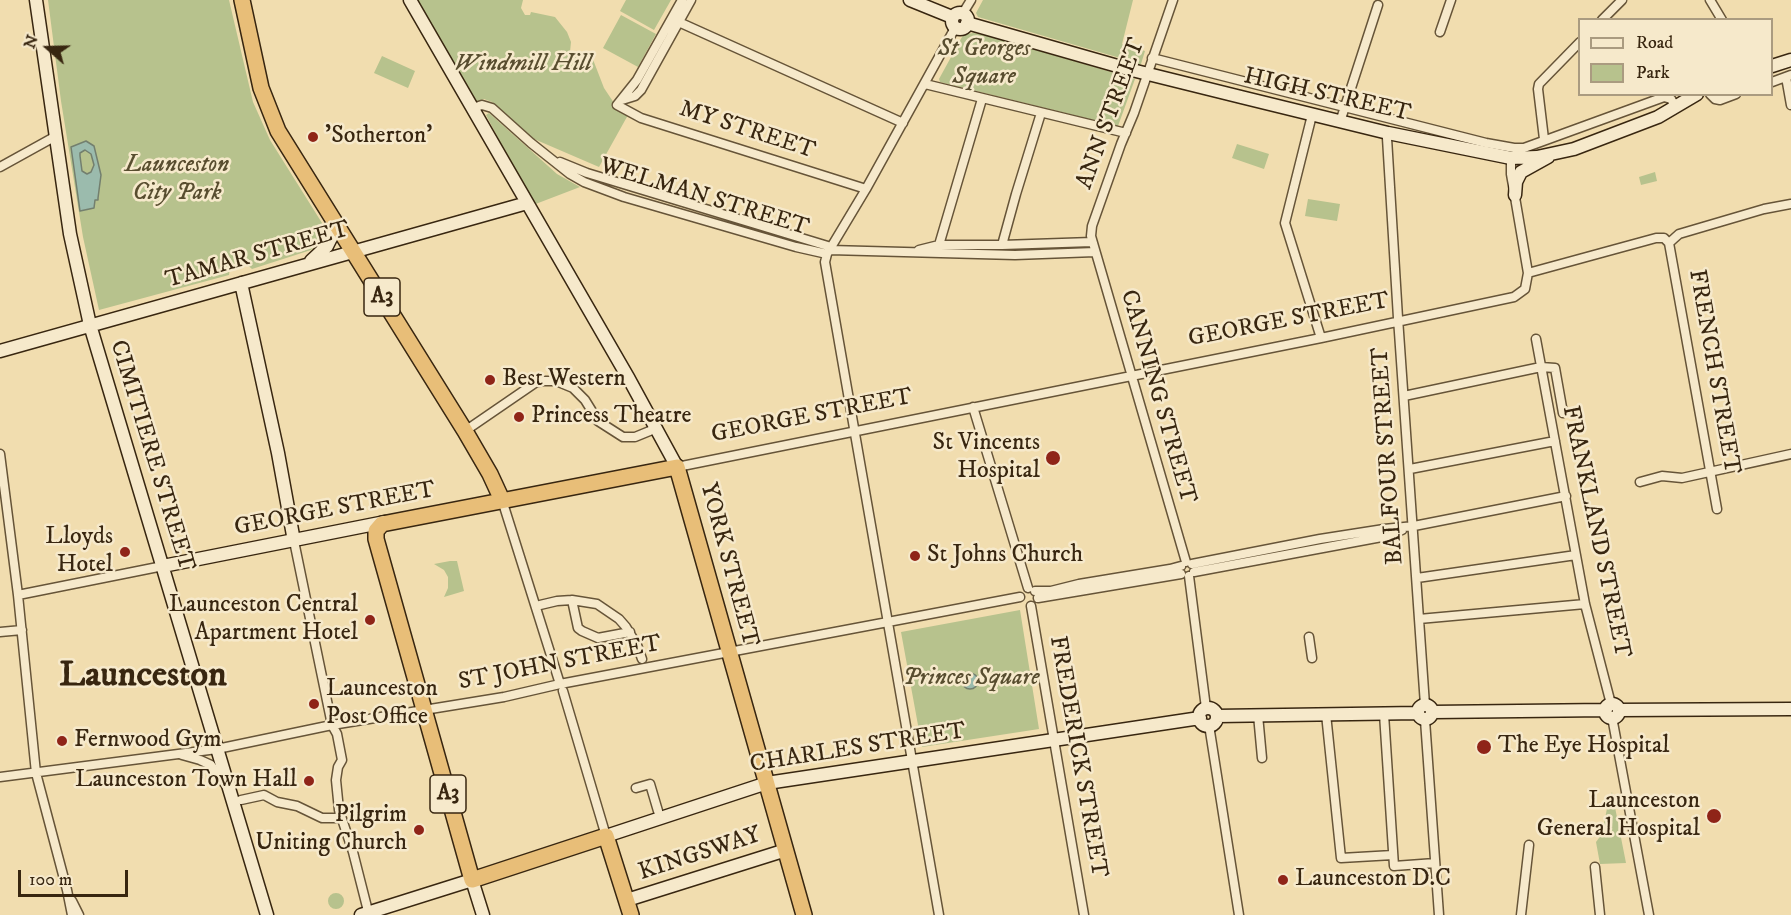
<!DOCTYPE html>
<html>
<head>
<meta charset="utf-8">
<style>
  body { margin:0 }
  #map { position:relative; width:1791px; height:915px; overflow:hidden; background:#f1ddaf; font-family:"IM FELL DW Pica",serif }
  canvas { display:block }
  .legend { position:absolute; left:1578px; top:18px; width:195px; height:78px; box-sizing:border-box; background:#f6e9cb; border:2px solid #aa9b80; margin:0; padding:8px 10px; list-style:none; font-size:18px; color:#382610 }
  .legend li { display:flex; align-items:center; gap:12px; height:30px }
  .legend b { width:30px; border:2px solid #aa9b80 }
  .north { position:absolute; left:18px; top:18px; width:60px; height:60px; -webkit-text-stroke:4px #f6e9cb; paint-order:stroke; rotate:290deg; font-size:16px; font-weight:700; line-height:24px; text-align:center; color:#382610 }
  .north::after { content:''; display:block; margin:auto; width:21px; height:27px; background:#382610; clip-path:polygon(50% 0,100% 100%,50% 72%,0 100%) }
  .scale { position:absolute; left:18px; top:870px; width:110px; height:27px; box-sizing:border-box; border:3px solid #382610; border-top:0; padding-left:8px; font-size:18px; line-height:21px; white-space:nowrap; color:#382610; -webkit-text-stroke:4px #f6e9cb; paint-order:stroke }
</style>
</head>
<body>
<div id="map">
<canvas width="1791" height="915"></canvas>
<ul class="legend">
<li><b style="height:8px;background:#f6e9cb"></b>Road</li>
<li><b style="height:16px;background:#b7c28d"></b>Park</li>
</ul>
<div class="north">N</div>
<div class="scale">100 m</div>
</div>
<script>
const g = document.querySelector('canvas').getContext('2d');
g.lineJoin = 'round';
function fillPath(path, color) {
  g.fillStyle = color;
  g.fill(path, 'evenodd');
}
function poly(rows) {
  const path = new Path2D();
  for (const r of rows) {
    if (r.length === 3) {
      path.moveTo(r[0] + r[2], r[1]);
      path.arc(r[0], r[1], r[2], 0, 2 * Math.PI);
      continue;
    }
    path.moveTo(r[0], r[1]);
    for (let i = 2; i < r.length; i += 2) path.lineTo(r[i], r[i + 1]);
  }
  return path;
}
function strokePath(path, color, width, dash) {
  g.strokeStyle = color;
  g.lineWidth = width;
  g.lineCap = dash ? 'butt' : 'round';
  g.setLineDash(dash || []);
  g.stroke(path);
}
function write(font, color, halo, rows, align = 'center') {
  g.font = font + ' "IM FELL DW Pica",serif';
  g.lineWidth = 5;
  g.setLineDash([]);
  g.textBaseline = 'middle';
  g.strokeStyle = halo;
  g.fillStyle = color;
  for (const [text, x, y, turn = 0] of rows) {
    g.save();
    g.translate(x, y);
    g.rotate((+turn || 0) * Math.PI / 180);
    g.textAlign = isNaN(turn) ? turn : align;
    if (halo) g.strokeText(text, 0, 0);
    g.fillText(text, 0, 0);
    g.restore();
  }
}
fillPath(poly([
  [48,0,229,0,253,102,270,140,322,223,324,237,311,250,252,269,244,262,233,264,230,267,229,275,99,310,83,237,61,101],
  [414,0,523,0,521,8,525,15,530,15,531,12,555,17,567,32,571,42,570,52,577,56,588,55,592,57,604,88,614,103,628,115,599,167,534,139,492,102,484,99,476,103],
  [626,0,671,0,654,30,620,11],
  [983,0,1133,0,1122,44,1145,51,1141,64,1138,66,1127,60,978,17,976,13],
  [621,15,656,34,638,67,603,48],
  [974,33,992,37,1135,79,1118,126,940,82,939,79,962,37,965,34],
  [382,56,415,71,408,88,374,73],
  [489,113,557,174,580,187,533,205,486,115],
  [1237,144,1269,154,1264,169,1232,158],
  [1655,172,1657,181,1641,185,1639,177],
  [1308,199,1340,204,1337,221,1305,216],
  [450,561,457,561,464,591,444,597,448,588,448,577,444,570,434,564],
  [1020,610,1039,729,922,747,901,632],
  [1612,792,1626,863,1600,864,1596,842,1602,834,1609,798],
  [336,901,8]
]), '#b7c28d');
const water = poly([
  [86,141,94,146,101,175,98,198,98,200,95,200,94,208,80,211,71,147,86,141],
  [85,150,91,154,94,165,91,172,87,174,82,171,80,156,80,153,85,150],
  [970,681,8]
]);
fillPath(water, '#9bbbad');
strokePath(water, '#737f6e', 1.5);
const street = poly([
  [682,0,637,80,617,105,641,118,866,189],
  [1173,0,1134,113,1121,144,1092,226,1091,236,1186,562],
  [1710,0,1722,20],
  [963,13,971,0],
  [672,19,903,123],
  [1602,20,1622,0],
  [1440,32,1451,0],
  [1152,58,1486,143,1514,148,1524,148,1664,97,1671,99,1676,108],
  [1786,77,1791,105],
  [1772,82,1791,75],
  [925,84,1126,133],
  [1710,94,1715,99,1720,100,1736,94],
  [622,100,635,96,641,90,691,0],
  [473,108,482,105,492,108,531,143,570,174,584,182,624,197,796,247,827,254],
  [1312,115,1285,223,1321,338],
  [1340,122,1378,5],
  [1388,133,1387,138,1398,318,1425,705],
  [1544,139,1538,89,1539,84,1580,42],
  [560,162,587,173,831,247],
  [0,167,56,136],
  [1669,243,1717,509],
  [1669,243,1679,234,1764,209,1791,204],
  [939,245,982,99],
  [1002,245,1016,194,1041,113],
  [830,250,1015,255,1095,252],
  [919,250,939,245,1002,245,1092,242],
  [1528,273,1656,238,1664,238,1669,243],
  [1536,339,1585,604,1611,704],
  [1404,396,1541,367,1555,368,1563,413],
  [973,407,1028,588],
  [465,431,535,383,544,381,556,381,573,388,585,400,598,421,623,437,635,437,657,428],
  [0,454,18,595,36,773,67,890,72,915],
  [677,467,1321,338,1514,297,1525,289,1528,273,1511,174,1511,158],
  [1410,469,1555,441],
  [1640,482,1662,476,1682,478,1791,454],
  [502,500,560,684],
  [294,541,332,725,337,734,342,760,338,767,336,780,339,810,353,852,369,915],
  [1192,564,1320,539,1384,529,1414,526,1566,496],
  [1194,572,1387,536,1402,530],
  [1189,576,1206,708],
  [1417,578,1576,555],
  [1035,591,1051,591,1079,584,1170,569,1181,566],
  [18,595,163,566],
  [1038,598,1181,574],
  [572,600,578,628,582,631,598,638,630,632],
  [540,605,557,601,572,600,597,604,619,619,626,627,637,645,642,659],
  [1031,606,1084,915],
  [1419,619,1585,604],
  [0,632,22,630],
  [1309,637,1312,658],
  [563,691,606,836],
  [1326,714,1341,858,1393,855],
  [1384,714,1394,866,1435,863],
  [1258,715,1262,758],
  [1612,717,1649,915],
  [1425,720,1439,915],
  [1209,725,1239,915],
  [182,755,200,760,211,765,224,783],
  [0,777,217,749,332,725,504,697,560,684,1020,597],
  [636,788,650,784,658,811],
  [241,800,264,795,277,802,297,806,322,818,341,818],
  [1595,867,1600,915],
  [72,901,79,915],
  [939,915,825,262,827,254,866,189,955,28],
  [1521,915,1529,845]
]);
const secondary = poly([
  [36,0,70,234,90,325,267,915],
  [410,0,629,379,677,467],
  [910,0,952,17],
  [960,21,8],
  [967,23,1128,69,1241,97,1388,133,1511,158,1537,157,1574,149,1658,117,1697,94],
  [1772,66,1791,60],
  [1515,195,1516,182,1521,172,1548,157],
  [311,261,327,246,330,240,333,235,333,220],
  [241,283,278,453,294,541],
  [0,351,527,203],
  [163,566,385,522],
  [1612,711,7],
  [1425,712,7],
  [1208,717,9],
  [1619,710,1791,709],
  [1433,712,1606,710],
  [1217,716,1418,713],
  [606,836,767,783,1200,718],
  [627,900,786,850],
  [361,915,472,880,483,915]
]);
const highway = poly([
  [242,0,261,88,278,131,465,431,490,474,502,500],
  [631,915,606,836,472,880,376,539,376,531,382,524,677,467,804,915]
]);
strokePath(street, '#665438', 11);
strokePath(secondary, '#382610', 15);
strokePath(highway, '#382610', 18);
strokePath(street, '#f6e9cb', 8);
strokePath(secondary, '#f6e9cb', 12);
strokePath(highway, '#e8be78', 15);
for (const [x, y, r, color] of [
  [313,137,6,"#8f2418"],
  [490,380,6,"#8f2418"],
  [519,417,6,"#8f2418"],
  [1053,458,8,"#8f2418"],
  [125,552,6,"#8f2418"],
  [915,556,6,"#8f2418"],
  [370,620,6,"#8f2418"],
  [314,704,6,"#8f2418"],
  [62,741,6,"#8f2418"],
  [1484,747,8,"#8f2418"],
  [309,781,6,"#8f2418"],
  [1714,816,8,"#8f2418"],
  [419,830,6,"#8f2418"],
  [1283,880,6,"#8f2418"]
]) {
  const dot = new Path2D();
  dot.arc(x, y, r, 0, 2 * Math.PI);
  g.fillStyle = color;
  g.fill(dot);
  strokePath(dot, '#f6e9cb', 2);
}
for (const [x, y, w] of [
  [382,297,36],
  [448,794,36]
]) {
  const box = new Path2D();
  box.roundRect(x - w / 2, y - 19, w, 38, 4.5);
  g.fillStyle = '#f6e9cb';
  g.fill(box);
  strokePath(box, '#382610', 1.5);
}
write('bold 22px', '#382610', null, [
  ["A3",382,297],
  ["A3",448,794]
]);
write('italic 24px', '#584d2f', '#f6e9cb', [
  ["St Georges",984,50],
  ["Square",984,78],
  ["Windmill Hill",523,65],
  ["Launceston",177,166],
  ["City Park",177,194],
  ["Princes Square",971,679]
]);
write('24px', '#382610', '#f6e9cb', [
  ["HIGH STREET",1327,96,13],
  ["ANN STREET",1112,114,-70],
  ["MY STREET",747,131,18],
  ["WELMAN STREET",704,198,17],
  ["TAMAR STREET",258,256,-16],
  ["GEORGE STREET",1289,321,-11],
  ["FRENCH STREET",1713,372,80],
  ["CANNING STREET",1157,397,74],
  ["GEORGE STREET",812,417,-11],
  ["CIMITIERE STREET",151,456,73],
  ["BALFOUR STREET",1389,456,-94],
  ["GEORGE STREET",335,510,-11],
  ["FRANKLAND STREET",1595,532,78],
  ["YORK STREET",728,565,75],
  ["ST JOHN STREET",560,664,-11],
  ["CHARLES STREET",858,749,-9],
  ["FREDERICK STREET",1077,757,80],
  ["KINGSWAY",700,855,-18]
]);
write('24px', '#382610', '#f6e9cb', [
  ["'Sotherton'",325,137],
  ["Best Western",502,380],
  ["Princess Theatre",531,417],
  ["St Vincents",1040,444,"right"],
  ["Hospital",1040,472,"right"],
  ["Lloyds",113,538,"right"],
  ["Hotel",113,566,"right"],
  ["St Johns Church",927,556],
  ["Launceston Central",358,606,"right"],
  ["Apartment Hotel",358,634,"right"],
  ["Launceston",326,690],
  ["Post Office",326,718],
  ["Fernwood Gym",74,741],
  ["The Eye Hospital",1498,747],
  ["Launceston Town Hall",297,781,"right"],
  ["Launceston",1700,802,"right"],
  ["General Hospital",1700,830,"right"],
  ["Pilgrim",407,816,"right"],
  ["Uniting Church",407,844,"right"],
  ["Launceston D.C",1295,880]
], 'left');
write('bold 36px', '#382610', '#f6e9cb', [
  ["Launceston",143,678]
]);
</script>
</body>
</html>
